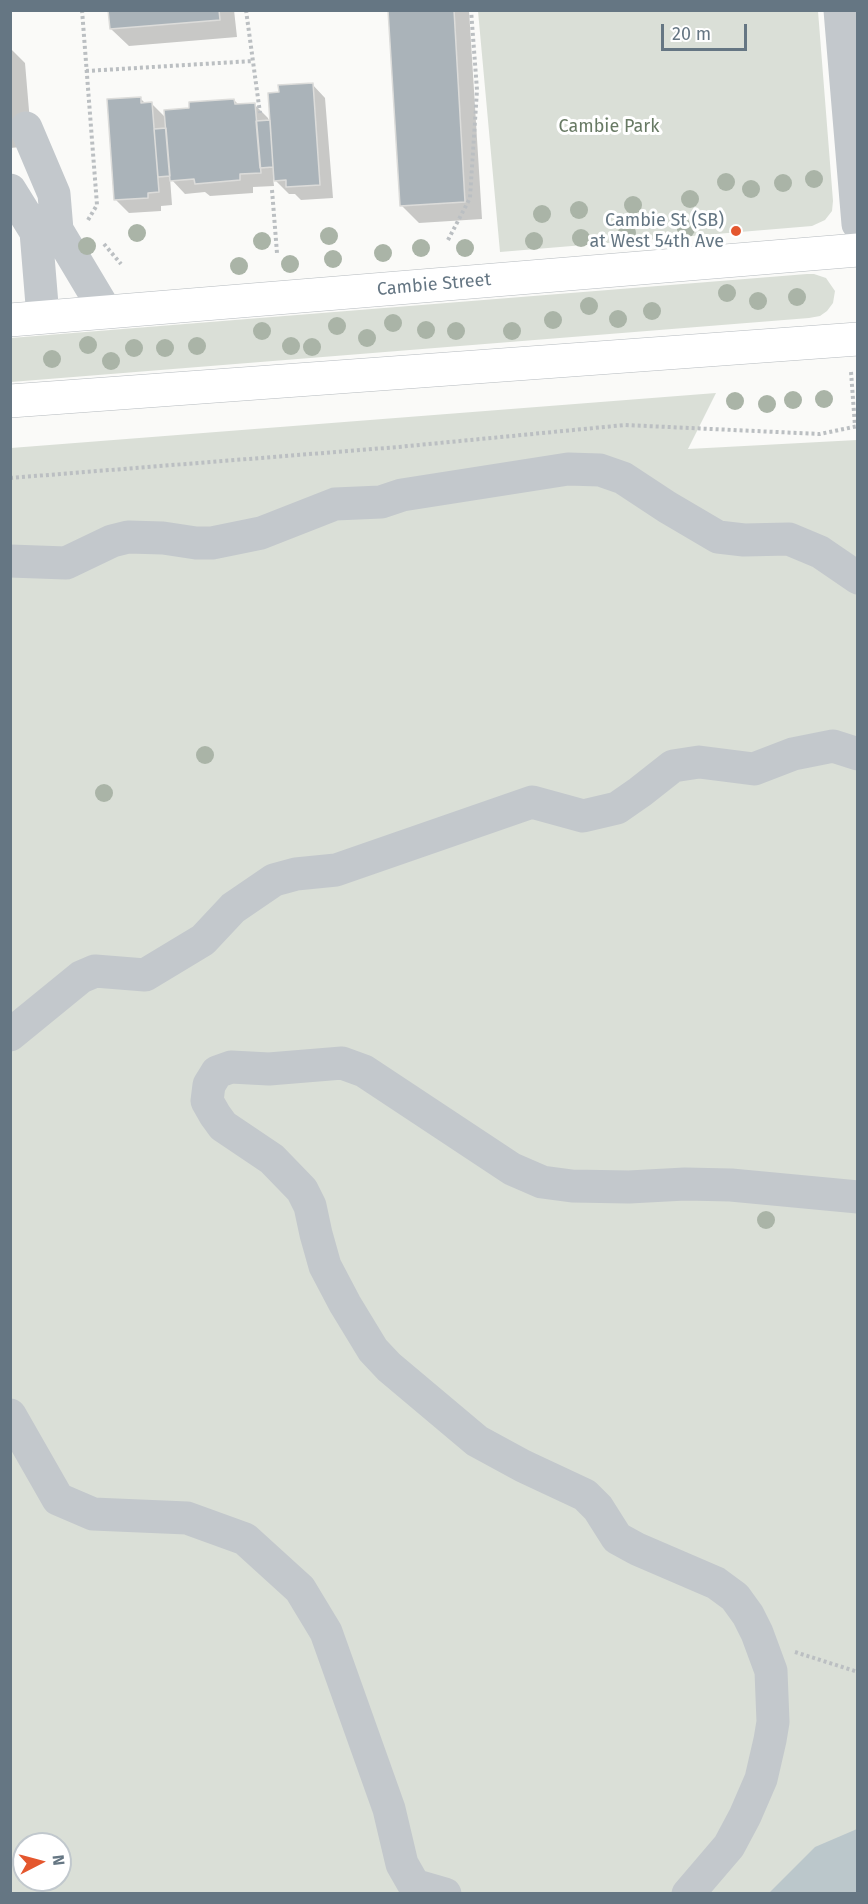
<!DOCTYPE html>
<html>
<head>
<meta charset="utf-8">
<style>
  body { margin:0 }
  #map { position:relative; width:868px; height:1904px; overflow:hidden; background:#fafaf8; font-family:"Fira Sans",sans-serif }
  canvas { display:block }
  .frame { position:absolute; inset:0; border:12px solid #657683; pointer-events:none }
  .north { position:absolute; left:12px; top:1832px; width:60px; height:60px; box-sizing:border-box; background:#fff; border:2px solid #c1c8cd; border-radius:50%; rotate:84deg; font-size:16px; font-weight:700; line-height:24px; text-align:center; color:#657683 }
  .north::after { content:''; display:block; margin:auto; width:21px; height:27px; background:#e4572e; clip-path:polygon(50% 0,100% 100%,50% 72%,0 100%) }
  .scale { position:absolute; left:661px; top:24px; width:86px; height:27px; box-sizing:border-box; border:3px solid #657683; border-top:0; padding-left:8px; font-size:18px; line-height:21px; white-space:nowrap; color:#657683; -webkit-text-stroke:4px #fff; paint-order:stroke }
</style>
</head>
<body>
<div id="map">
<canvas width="868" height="1904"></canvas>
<div class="frame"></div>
<div class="north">N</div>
<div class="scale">20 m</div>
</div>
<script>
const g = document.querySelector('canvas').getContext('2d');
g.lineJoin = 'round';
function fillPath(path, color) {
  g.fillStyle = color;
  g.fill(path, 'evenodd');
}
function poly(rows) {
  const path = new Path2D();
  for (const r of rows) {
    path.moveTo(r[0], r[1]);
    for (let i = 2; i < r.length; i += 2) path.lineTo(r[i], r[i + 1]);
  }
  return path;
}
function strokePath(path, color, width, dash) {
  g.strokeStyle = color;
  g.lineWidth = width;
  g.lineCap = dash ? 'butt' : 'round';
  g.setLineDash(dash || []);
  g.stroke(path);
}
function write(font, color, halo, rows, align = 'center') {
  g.font = font + ' "Fira Sans",sans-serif';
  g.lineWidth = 6;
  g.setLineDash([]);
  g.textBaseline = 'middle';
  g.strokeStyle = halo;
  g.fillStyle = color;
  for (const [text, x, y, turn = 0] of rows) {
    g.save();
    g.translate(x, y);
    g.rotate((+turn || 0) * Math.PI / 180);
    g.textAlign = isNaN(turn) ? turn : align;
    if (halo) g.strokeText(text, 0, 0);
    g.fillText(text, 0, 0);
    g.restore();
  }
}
fillPath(poly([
  [478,11,818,11,833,201,832,211,825,220,812,226,500,252],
  [807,274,814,274,826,278,835,291,833,303,827,311,820,316,809,318,11,382,11,338],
  [716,393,688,449,857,440,857,1893,11,1894,11,448],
  [24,1844,60,1844,60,1880,24,1880]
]), '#dadfd7');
fillPath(poly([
  [857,1829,857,1893,769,1893,815,1847]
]), '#bbc7cb');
fillPath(poly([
  [110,10,234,10,237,37,129,46,111,29],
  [390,10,469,10,482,219,419,223,402,206],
  [10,48,25,63,32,146,10,148],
  [312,84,325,98,333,198,301,200,295,194,289,194,273,178,274,186,253,187,253,193,210,196,205,192,185,194,170,178,172,205,161,206,161,211,129,213,116,200,140,98,146,104,152,104,167,119,191,109,234,100,239,105,254,104,268,118,269,121]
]), '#0003');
const building = poly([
  [108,10,219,10,220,20,110,29,108,10],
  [388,10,454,10,465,202,400,206,388,10],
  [313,83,320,185,286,187,286,180,274,181,268,93,279,92,278,85,313,83],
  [141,97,141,103,152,102,159,192,148,193,148,198,114,200,107,99,141,97],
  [234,99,235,104,255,103,261,173,240,174,240,180,195,184,194,179,170,181,164,110,189,108,189,102,234,99],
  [270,120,273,167,260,168,256,121,270,120],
  [166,128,170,176,158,177,154,129,166,128]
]);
fillPath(building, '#aab3b9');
strokePath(building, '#dcdcda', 1.5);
const major = poly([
  [10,320,858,250],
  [10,401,858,339]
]);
strokePath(major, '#b5babe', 34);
strokePath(poly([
  [82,10,97,205,88,220],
  [246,10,260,113],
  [86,71,253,61],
  [272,190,277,253],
  [448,240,470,198,477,90,471,10],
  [104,244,121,264],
  [851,372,855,426],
  [10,478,398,447,625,425,820,434,858,426],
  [795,1652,858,1672]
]), '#bbbfc2', 4, [3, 3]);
strokePath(poly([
  [840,10,858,224],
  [26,128,54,194,57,230,106,312],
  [10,190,36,232,43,317],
  [10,561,66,563,112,541,128,537,163,538,196,543,212,543,261,533,335,504,381,502,402,495,568,469,600,470,623,478,667,507,718,537,744,540,789,539,820,552,858,578],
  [10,1035,81,977,95,971,145,975,203,940,233,908,274,880,296,874,336,870,532,802,583,816,617,808,640,792,673,766,699,762,754,769,793,754,833,746,858,754],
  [10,1415,58,1499,93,1514,187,1518,245,1539,300,1589,326,1632,389,1809,402,1864,414,1885,445,1894],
  [688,1894,729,1846,745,1816,761,1779,770,1740,773,1722,771,1671,757,1633,748,1615,735,1597,716,1583,637,1549,617,1538,598,1508,585,1495,523,1466,477,1441,389,1367,373,1350,345,1304,325,1266,316,1234,310,1206,302,1190,272,1159,223,1126,215,1115,207,1101,209,1085,217,1072,231,1067,269,1069,342,1063,364,1071,512,1169,542,1182,572,1186,629,1187,685,1184,731,1185,858,1197]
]), '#c3c8cc', 33);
strokePath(major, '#fff', 33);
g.fillStyle = '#aab4a7';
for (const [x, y] of [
  [814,179],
  [726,182],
  [783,183],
  [751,189],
  [690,199],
  [633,205],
  [579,210],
  [542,214],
  [686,229],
  [137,233],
  [627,233],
  [329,236],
  [581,238],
  [262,241],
  [534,241],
  [87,246],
  [421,248],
  [465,248],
  [383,253],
  [333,259],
  [290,264],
  [239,266],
  [727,293],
  [797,297],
  [758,301],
  [589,306],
  [652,311],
  [618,319],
  [553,320],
  [393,323],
  [337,326],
  [426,330],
  [262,331],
  [456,331],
  [512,331],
  [367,338],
  [88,345],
  [197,346],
  [291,346],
  [312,347],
  [134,348],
  [165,348],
  [52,359],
  [111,361],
  [824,399],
  [793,400],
  [735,401],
  [767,404],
  [205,755],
  [104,793],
  [766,1220]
]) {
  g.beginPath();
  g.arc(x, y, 9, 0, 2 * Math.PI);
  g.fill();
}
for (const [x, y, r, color] of [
  [736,231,6,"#e4572e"]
]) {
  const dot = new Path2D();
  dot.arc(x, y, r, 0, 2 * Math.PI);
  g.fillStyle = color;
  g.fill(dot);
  strokePath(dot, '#fff', 2);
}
write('18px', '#687a64', '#fff', [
  ["Cambie Park",609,127]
]);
write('18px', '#657683', '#fff', [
  ["Cambie St (SB)",724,221],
  ["at West 54th Ave",724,242]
], 'right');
write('18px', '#657683', '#fff', [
  ["Cambie Street",434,285,-5]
]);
</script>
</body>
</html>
